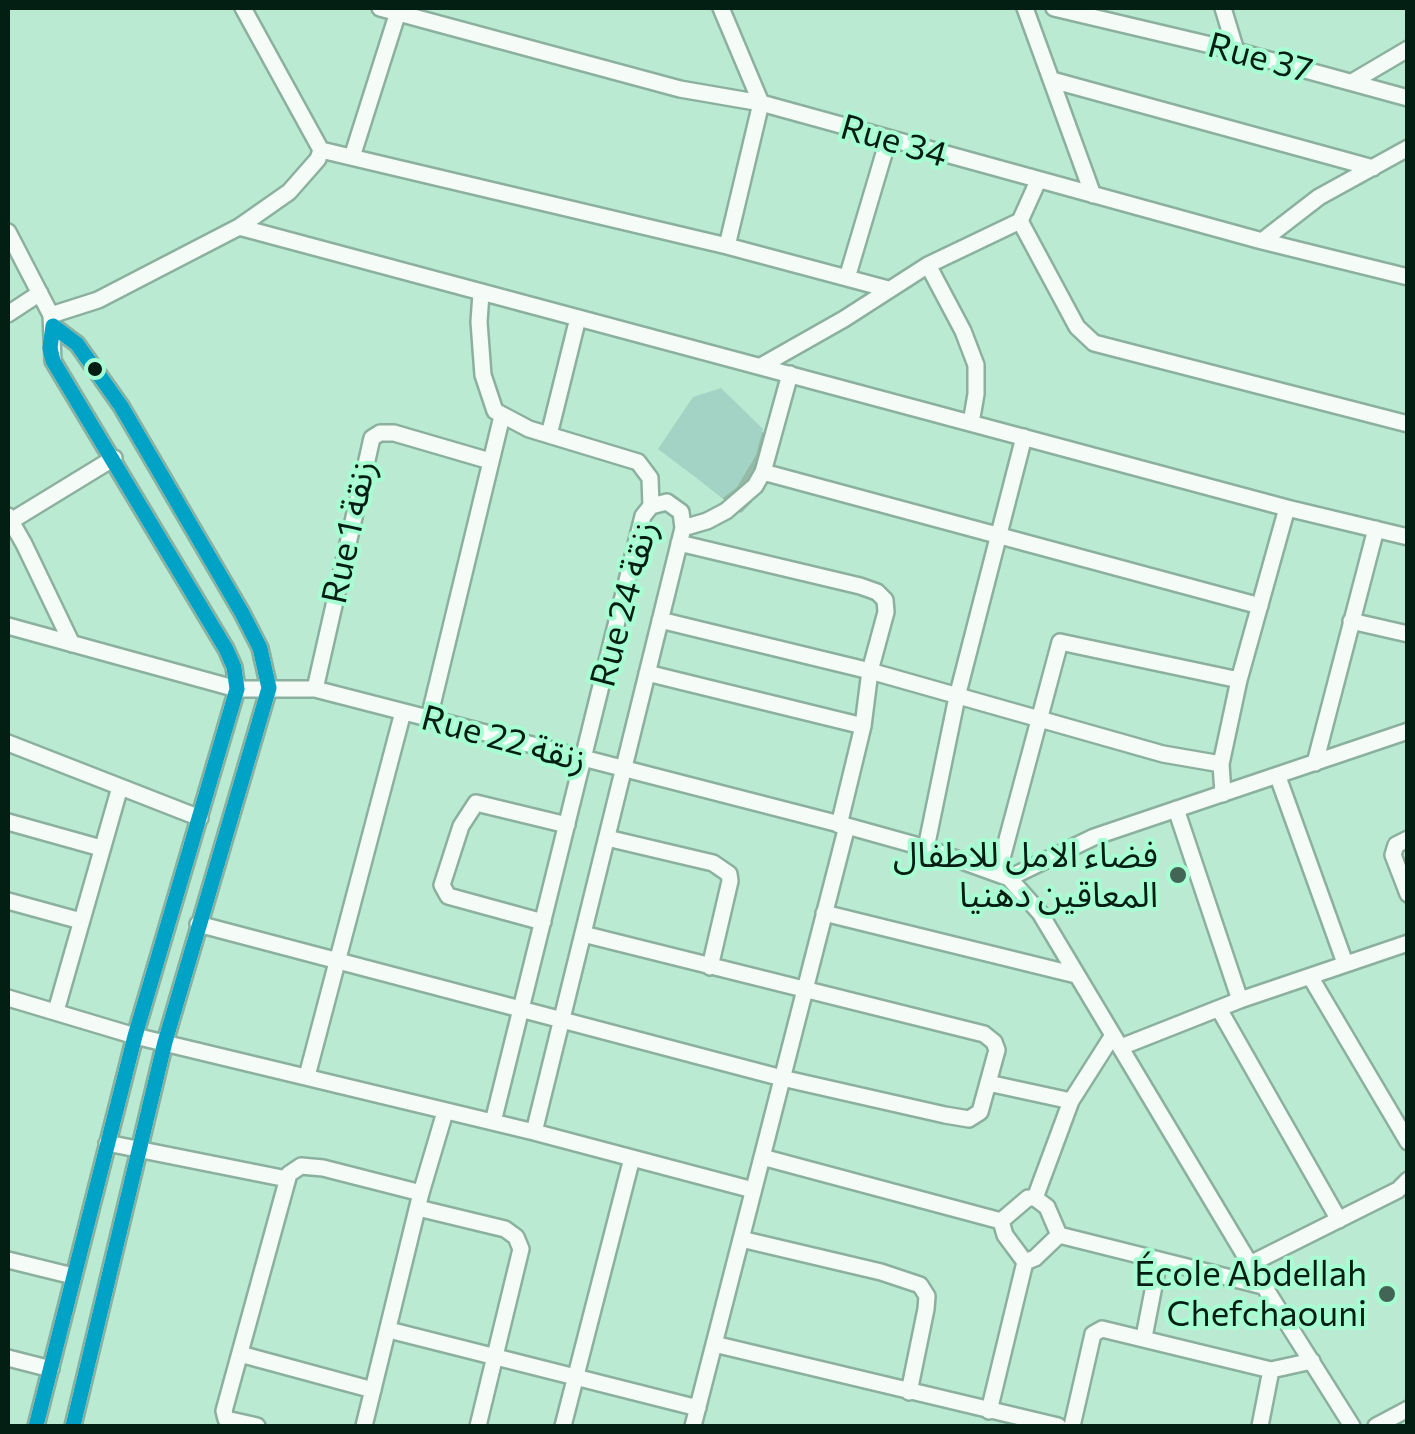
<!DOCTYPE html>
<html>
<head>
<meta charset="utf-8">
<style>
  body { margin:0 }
  #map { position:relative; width:1415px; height:1434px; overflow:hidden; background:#bbead2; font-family:Commissioner,sans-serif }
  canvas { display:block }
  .frame { position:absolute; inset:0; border:10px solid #031e12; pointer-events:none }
</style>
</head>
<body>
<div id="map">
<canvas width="1415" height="1434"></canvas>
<div class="frame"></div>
</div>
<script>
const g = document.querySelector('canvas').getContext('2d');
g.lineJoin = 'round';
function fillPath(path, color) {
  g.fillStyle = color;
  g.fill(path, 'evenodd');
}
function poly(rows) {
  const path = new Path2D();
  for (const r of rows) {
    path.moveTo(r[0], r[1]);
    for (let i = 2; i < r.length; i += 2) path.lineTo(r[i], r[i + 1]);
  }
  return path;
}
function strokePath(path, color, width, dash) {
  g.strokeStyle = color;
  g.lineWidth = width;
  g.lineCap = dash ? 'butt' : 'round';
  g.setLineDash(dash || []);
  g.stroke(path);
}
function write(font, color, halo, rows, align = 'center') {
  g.font = font + ' Commissioner,"Noto Sans Arabic",sans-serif';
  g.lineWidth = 8;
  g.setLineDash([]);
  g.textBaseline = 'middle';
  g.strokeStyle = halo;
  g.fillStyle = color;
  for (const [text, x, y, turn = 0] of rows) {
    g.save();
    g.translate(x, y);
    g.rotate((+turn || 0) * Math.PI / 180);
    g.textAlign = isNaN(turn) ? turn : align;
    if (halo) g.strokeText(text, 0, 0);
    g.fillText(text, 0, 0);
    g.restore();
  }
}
fillPath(poly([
  [720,391,778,447,771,471,752,502,741,513,661,449]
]), '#0003');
fillPath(poly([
  [721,388,763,429,756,455,737,487,723,498,658,449,693,397]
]), '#a3d3c4');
const minor = poly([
  [243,8,321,150,727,246,888,289],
  [380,8,680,89,761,103,1262,241,1408,277],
  [721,8,761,103,727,246],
  [1025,8,1093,195],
  [1054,8,1236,51,1408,98],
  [1223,8,1236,51],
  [1052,80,1373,168],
  [1352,82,1408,49],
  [352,157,398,12],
  [1020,221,1077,327,1094,343,1408,424],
  [239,227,1287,508,1408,537],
  [8,232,51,315,53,361,226,649,234,667,237,689,135,1036,36,1426],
  [1262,241,1319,197,1408,148],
  [928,265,963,331,976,365,976,394,971,423],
  [847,278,888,140],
  [481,293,479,322,483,375,495,411,529,429,638,462,650,478,651,506],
  [8,314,40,293],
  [51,315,98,300,239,227,289,192,318,159,321,150],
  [53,326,77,344,121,406,242,613,260,648,269,688,165,1042,73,1426],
  [761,366,844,319,928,265,1020,221,1038,181],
  [549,435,578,318],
  [763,472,1260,606],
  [8,516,24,544,72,644],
  [11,521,114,458],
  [683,528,707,521,726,511,755,486,763,472,790,374],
  [679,543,860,586,877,592,885,600,886,612,870,671,863,726,839,825],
  [660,620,870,671,1163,754,1221,764],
  [1351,621,1408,634],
  [8,626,237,689,315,689,847,826,926,848,1009,878,1040,913,1250,1264,1352,1426],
  [647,673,863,726],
  [315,689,372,438,380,433,394,433,490,461],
  [429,718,502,416],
  [8,743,200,818],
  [1315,763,1376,529],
  [1278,777,1345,963],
  [1223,794,1221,764,1239,680,1287,508],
  [1176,809,1240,1000],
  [8,822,101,848],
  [607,838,713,863,729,874,730,881,710,967],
  [1408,839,1396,845,1393,855,1408,894],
  [926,848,957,697,1024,437],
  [998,873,1060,642,1239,680],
  [1009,878,1094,837,1408,731],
  [8,901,81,921],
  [824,913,1076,975],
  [543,922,448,896,442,885,461,826,476,803,567,825],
  [198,924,782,1078,945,1115,969,1119,980,1112,997,1050,994,1042,984,1034,583,934],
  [1311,978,1408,1142],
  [8,998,135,1036,534,1132,753,1190],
  [1219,1009,1339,1220],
  [56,1011,120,787],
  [1121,1047,1240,1000,1408,943],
  [307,1076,403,712],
  [988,1083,1071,1101],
  [493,1122,643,516,651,506,667,502,681,512,683,528,534,1132],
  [107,1143,287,1179],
  [762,1157,1001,1221],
  [1028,1198,1035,1198,1047,1207,1059,1235,1035,1258,1025,1262,1005,1235,1001,1221,1028,1198],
  [1035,1198,1071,1101,1113,1035],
  [418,1208,505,1229,516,1237,521,1249,478,1426],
  [1059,1235,1267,1287],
  [741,1239,881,1272,920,1285,927,1296,926,1309,909,1392],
  [8,1260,73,1276],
  [1250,1264,1398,1190,1408,1180],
  [389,1330,698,1408],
  [1144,1337,1159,1260],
  [714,1344,1058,1426],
  [240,1354,373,1390],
  [8,1358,51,1369],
  [989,1411,1025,1262],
  [257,1426,226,1419,224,1411,289,1174,301,1166,323,1168,421,1193],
  [364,1426,421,1193,445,1112],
  [563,1426,632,1158],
  [693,1426,847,826],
  [1072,1426,1093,1334,1102,1329,1271,1370,1312,1361],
  [1260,1426,1271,1370],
  [1376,1426,1408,1409]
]);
strokePath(minor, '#8bb19e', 20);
strokePath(minor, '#f5fcf8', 15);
strokePath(poly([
  [36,1426,135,1036,237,689,234,667,226,649,53,361,50,348,53,326,77,344,121,406,242,613,260,648,269,688,165,1042,73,1426]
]), '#00a2c5', 15);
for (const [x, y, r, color] of [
  [95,369,9,"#031e12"],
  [1178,875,10,"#436555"],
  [1387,1294,10,"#436555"]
]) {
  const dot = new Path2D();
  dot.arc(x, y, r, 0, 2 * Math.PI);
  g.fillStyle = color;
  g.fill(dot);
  strokePath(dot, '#a7fed2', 4);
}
write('35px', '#031e12', '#a7fed2', [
  ["Rue 37",1260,58,15],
  ["Rue 34",894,141,16],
  ["Rue 1 زنقة",349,532,-78],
  ["Rue 24 زنقة",624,604,-75],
  ["Rue 22 زنقة",504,739,15]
]);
write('35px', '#031e12', '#a7fed2', [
  ["فضاء الامل للاطفال",1158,855],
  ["المعاقين دهنيا",1158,895],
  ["École Abdellah",1367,1274],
  ["Chefchaouni",1367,1314]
], 'right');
</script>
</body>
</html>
